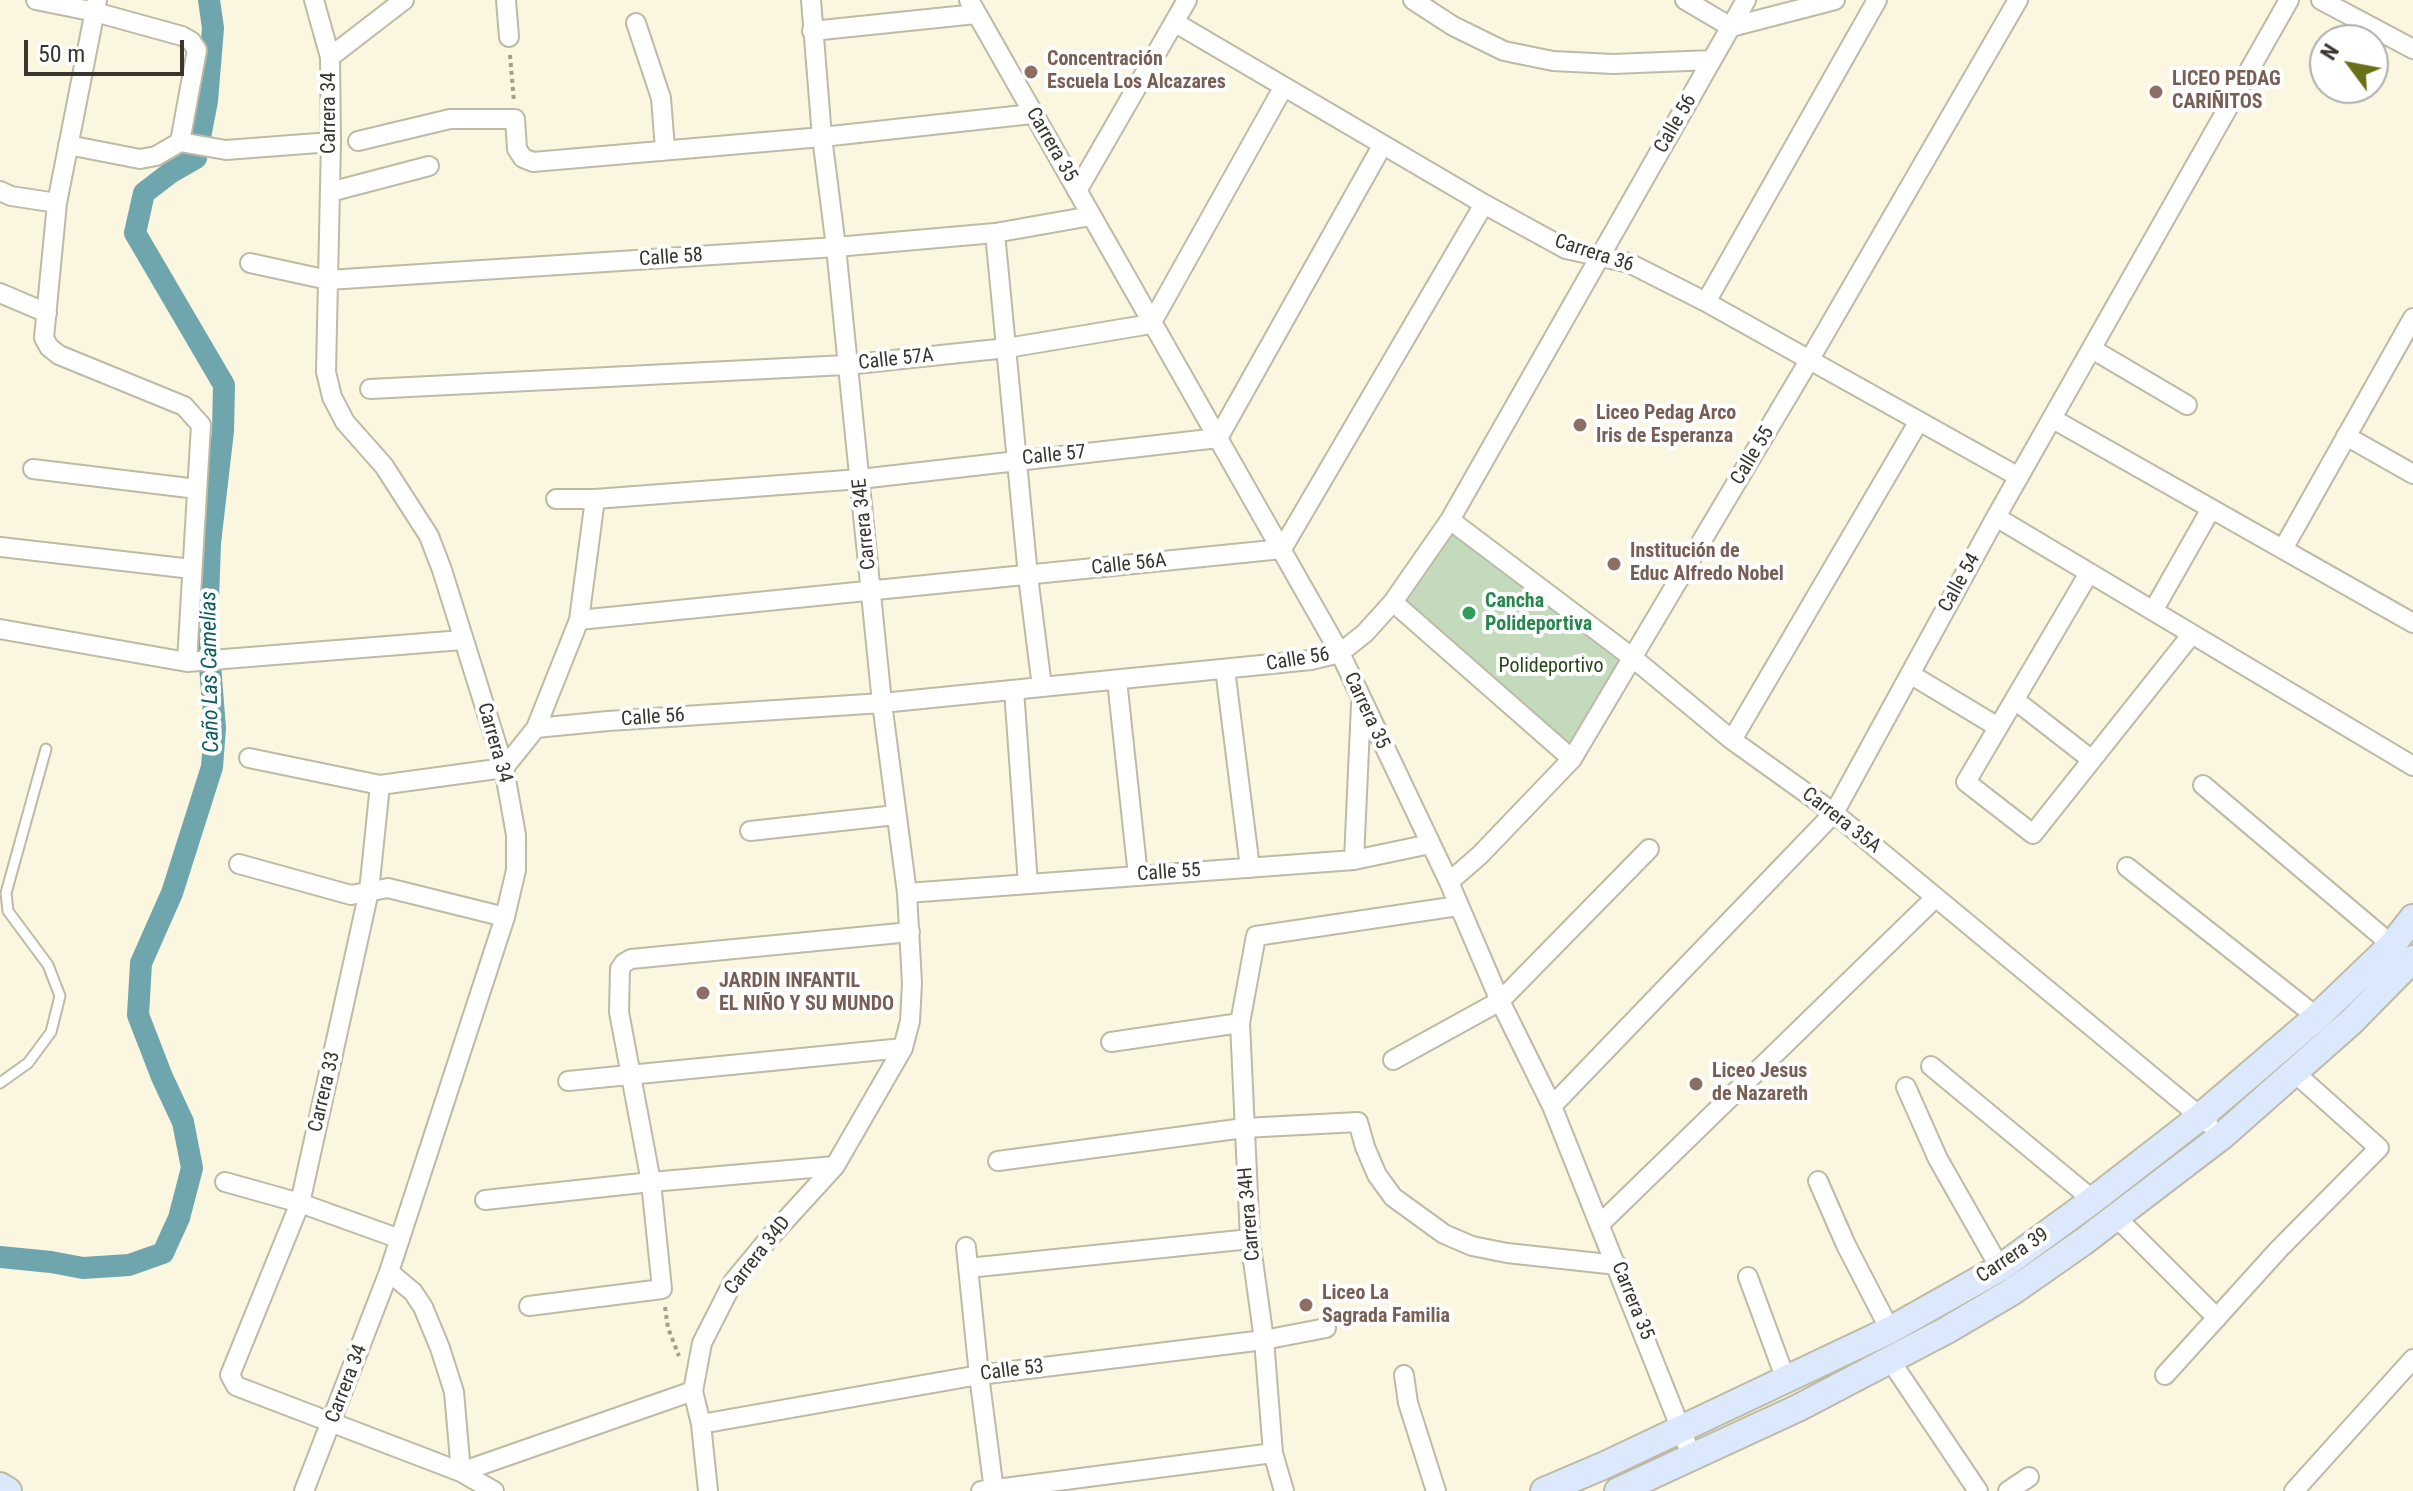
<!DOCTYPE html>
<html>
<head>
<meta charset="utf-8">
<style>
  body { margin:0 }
  #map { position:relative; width:2413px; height:1491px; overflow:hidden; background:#faf6e0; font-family:"Roboto Condensed",sans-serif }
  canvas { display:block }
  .north { position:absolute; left:2309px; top:24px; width:80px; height:80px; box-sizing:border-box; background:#fff; border:2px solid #afaeab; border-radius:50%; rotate:302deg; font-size:22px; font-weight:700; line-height:32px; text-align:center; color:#37352d }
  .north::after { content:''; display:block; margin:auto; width:28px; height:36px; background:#6a7017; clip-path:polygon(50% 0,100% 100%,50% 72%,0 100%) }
  .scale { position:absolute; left:24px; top:40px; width:160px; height:36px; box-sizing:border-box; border:4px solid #37352d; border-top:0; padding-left:10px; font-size:24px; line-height:28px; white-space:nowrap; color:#37352d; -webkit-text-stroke:6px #fff; paint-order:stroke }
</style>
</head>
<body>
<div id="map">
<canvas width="2413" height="1491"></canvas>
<div class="north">N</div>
<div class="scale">50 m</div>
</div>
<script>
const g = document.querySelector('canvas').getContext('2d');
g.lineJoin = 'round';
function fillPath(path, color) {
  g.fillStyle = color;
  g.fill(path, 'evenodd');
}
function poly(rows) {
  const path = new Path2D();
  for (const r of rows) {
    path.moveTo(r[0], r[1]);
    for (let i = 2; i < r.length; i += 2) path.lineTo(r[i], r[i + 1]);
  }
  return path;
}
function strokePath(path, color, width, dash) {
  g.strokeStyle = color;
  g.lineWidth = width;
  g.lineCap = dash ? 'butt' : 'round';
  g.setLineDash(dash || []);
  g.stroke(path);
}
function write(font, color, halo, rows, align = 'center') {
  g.font = font + ' "Roboto Condensed",sans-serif';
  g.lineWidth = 8;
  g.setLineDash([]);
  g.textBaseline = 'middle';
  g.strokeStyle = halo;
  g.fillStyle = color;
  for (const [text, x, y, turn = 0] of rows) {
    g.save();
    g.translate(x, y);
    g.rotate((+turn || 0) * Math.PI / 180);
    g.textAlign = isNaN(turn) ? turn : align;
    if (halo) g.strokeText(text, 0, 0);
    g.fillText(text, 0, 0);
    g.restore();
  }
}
fillPath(poly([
  [1450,520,1633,658,1572,759,1393,602]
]), '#c3dabc');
strokePath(poly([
  [0,1257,51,1262,83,1268,129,1265,163,1253,179,1218,192,1168,183,1122,162,1077,138,1015,141,963,172,893,212,767,215,728,207,629,210,543,223,431,224,385,135,233,144,193,170,173,196,158,207,101,213,28,209,0]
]), '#6fa6ad', 22);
const lane = poly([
  [0,1083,28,1063,51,1032,60,996,48,965,8,911,6,893,46,749]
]);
const street = poly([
  [36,0,95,12,182,36,191,41,197,50,180,142],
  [97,0,57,203,44,338,49,347,59,355,184,406,201,425,187,662],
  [506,0,509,37],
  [969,0,1340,653,1449,882,1500,1001,1552,1106,1692,1457],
  [1413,0,1453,26,1504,51,1553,61,1613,64,1712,60],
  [1685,0,1731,27,1835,0],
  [2321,0,2413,49],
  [1174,22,1484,204,1566,249,1629,263,1706,302,2019,477],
  [636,23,661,98,665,149],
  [812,31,976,14],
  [330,57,404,0],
  [358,141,450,119,515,119,517,149,523,158,533,162,822,137,1032,114],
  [68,145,140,159,156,156,180,142,226,150,331,142],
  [0,191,11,196,57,203],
  [1077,191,1187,0],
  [330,192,429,166],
  [995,233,1028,576,1042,687],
  [250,263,328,280,836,247,995,233,1091,216],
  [0,293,47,313],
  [1706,302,1877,0],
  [2092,349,2187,405],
  [370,389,846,365,1007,348,1151,324,1283,88],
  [2053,419,2413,623],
  [2346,436,2413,474],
  [33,469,197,489],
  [556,499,595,499,860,479,1218,438,1382,146],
  [1996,517,2413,766],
  [1450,520,1633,658,1732,740,1834,813,2208,1123],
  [0,547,192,569],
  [2283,549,2413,318],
  [2089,573,1966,782,2033,834,2192,634],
  [1393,602,1572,759],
  [2153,611,2211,509],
  [579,620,1282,549,1484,204],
  [0,629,187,662,462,640],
  [1225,669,1250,868],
  [1910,674,1998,727],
  [1117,680,1138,876],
  [1014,690,1028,884],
  [2015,700,2092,760],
  [536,728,608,721,882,703,1311,660,1340,653,1365,633,1393,602,1450,520,1746,0],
  [1732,740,1919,421],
  [249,758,380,785,504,768,536,728,579,620,595,499],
  [380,785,369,891,300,1203,230,1375,236,1386,461,1472,494,1491],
  [2203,785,2392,945],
  [750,831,896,815],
  [1354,860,1361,705],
  [239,864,351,895,388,888,505,917],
  [2127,867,2317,1017],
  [1449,882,1480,855,1572,759,1810,359,2018,0],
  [907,893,1354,860,1430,844],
  [1111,1042,1240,1023],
  [1393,1060,1500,1001,1649,849],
  [1931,1066,2093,1200],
  [568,1081,903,1048],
  [1906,1087,1938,1159,2000,1268],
  [1552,1106,1834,813,1996,517,2289,0],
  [998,1161,1244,1128,1358,1122,1365,1147,1377,1175,1393,1197,1444,1234,1472,1246,1507,1253,1617,1265],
  [1818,1181,1846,1245,1890,1330],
  [225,1182,300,1203,400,1239],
  [485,1200,651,1182,835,1166],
  [2116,1217,2217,1318],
  [1601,1223,1935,898],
  [966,1247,979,1375,994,1491],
  [968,1268,1250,1239],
  [389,1272,413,1292,423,1307,440,1348,454,1392,461,1472,693,1391],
  [1748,1277,1786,1380],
  [529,1306,662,1289,651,1182,619,1012,620,969,624,963,631,959,910,932],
  [1890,1360,1978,1491],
  [1404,1375,1408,1403,1436,1491],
  [2165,1375,2279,1249,2379,1148,2295,1073],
  [701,1424,979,1375,1264,1340,1326,1328],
  [304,1491,389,1272,505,917,516,870,516,835,504,768,442,570,429,536,384,466,345,422,332,397,326,372,331,142,330,57,314,0],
  [708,1491,701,1424,693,1391,702,1343,733,1282,771,1236,835,1166,903,1048,910,1021,912,983,907,893,882,703,836,247,822,137,811,0],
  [981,1491,1273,1453],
  [1284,1491,1273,1453,1264,1340,1250,1239,1240,1023,1256,936,1458,906],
  [2008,1491,2029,1477],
  [2294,1491,2413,1359]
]);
const secondary = poly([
  [0,1486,8,1491],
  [1544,1491,1605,1465,1890,1330,2000,1268,2093,1200,2200,1117,2317,1017,2392,945,2413,918],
  [1618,1491,1798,1408,1947,1330,2013,1291,2083,1242,2222,1136,2351,1022,2413,959]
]);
strokePath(lane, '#bdbaa5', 13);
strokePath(street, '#bdbaa5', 22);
strokePath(secondary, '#bdbaa5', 30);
strokePath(poly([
  [510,55,514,102],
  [665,1307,668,1328,679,1356]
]), '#a29f8f', 4, [4, 4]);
strokePath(lane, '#fff', 9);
strokePath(street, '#fff', 18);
strokePath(secondary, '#dce9fd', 26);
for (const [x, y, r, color] of [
  [1031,72,8,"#8d6e63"],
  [2156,92,8,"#8d6e63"],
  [1580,425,8,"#8d6e63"],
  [1614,564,8,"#8d6e63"],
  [1469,613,8,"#2e9e5b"],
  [703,993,8,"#8d6e63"],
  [1696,1084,8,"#8d6e63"],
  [1306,1305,8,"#8d6e63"]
]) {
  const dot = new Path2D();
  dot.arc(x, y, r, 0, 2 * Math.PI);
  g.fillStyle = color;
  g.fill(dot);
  strokePath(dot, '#fff', 3);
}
write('bold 20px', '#785e54', '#fff', [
  ["Concentración",1047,60],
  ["Escuela Los Alcazares",1047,83],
  ["LICEO PEDAG",2172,80],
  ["CARIÑITOS",2172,103],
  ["Liceo Pedag Arco",1596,414],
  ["Iris de Esperanza",1596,437],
  ["Institución de",1630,552],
  ["Educ Alfredo Nobel",1630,575],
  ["JARDIN INFANTIL",719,982],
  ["EL NIÑO Y SU MUNDO",719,1005],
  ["Liceo Jesus",1712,1072],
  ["de Nazareth",1712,1095],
  ["Liceo La",1322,1294],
  ["Sagrada Familia",1322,1317]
], 'left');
write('20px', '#37352d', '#fff', [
  ["Carrera 34",330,113,-90],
  ["Calle 56",1676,124,-60],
  ["Carrera 35",1051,145,60],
  ["Carrera 36",1594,254,18],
  ["Calle 58",671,258,-4],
  ["Calle 57A",896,360,-6],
  ["Calle 57",1054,456,-6],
  ["Calle 55",1753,456,-59],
  ["Carrera 34E",865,524,-96],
  ["Calle 56A",1129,565,-6],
  ["Calle 54",1960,583,-61],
  ["Calle 56",1298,660,-9],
  ["Carrera 35",1366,711,65],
  ["Calle 56",653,718,-4],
  ["Carrera 34",494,743,74],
  ["Carrera 35A",1841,821,38],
  ["Calle 55",1169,873,-4],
  ["Carrera 33",325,1092,-77],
  ["Carrera 34H",1250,1214,-95],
  ["Carrera 34D",758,1256,-52],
  ["Carrera 39",2013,1256,-34],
  ["Carrera 35",1632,1301,68],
  ["Calle 53",1012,1371,-7],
  ["Carrera 34",347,1384,-69]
]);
write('bold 20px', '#27864d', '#fff', [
  ["Cancha",1485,602],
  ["Polideportiva",1485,625]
], 'left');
write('20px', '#234714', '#fff', [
  ["Polideportivo",1551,667]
]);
write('italic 22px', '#0a5b63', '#fff', [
  ["Caño Las Camelias",211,672,-91]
]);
</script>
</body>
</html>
